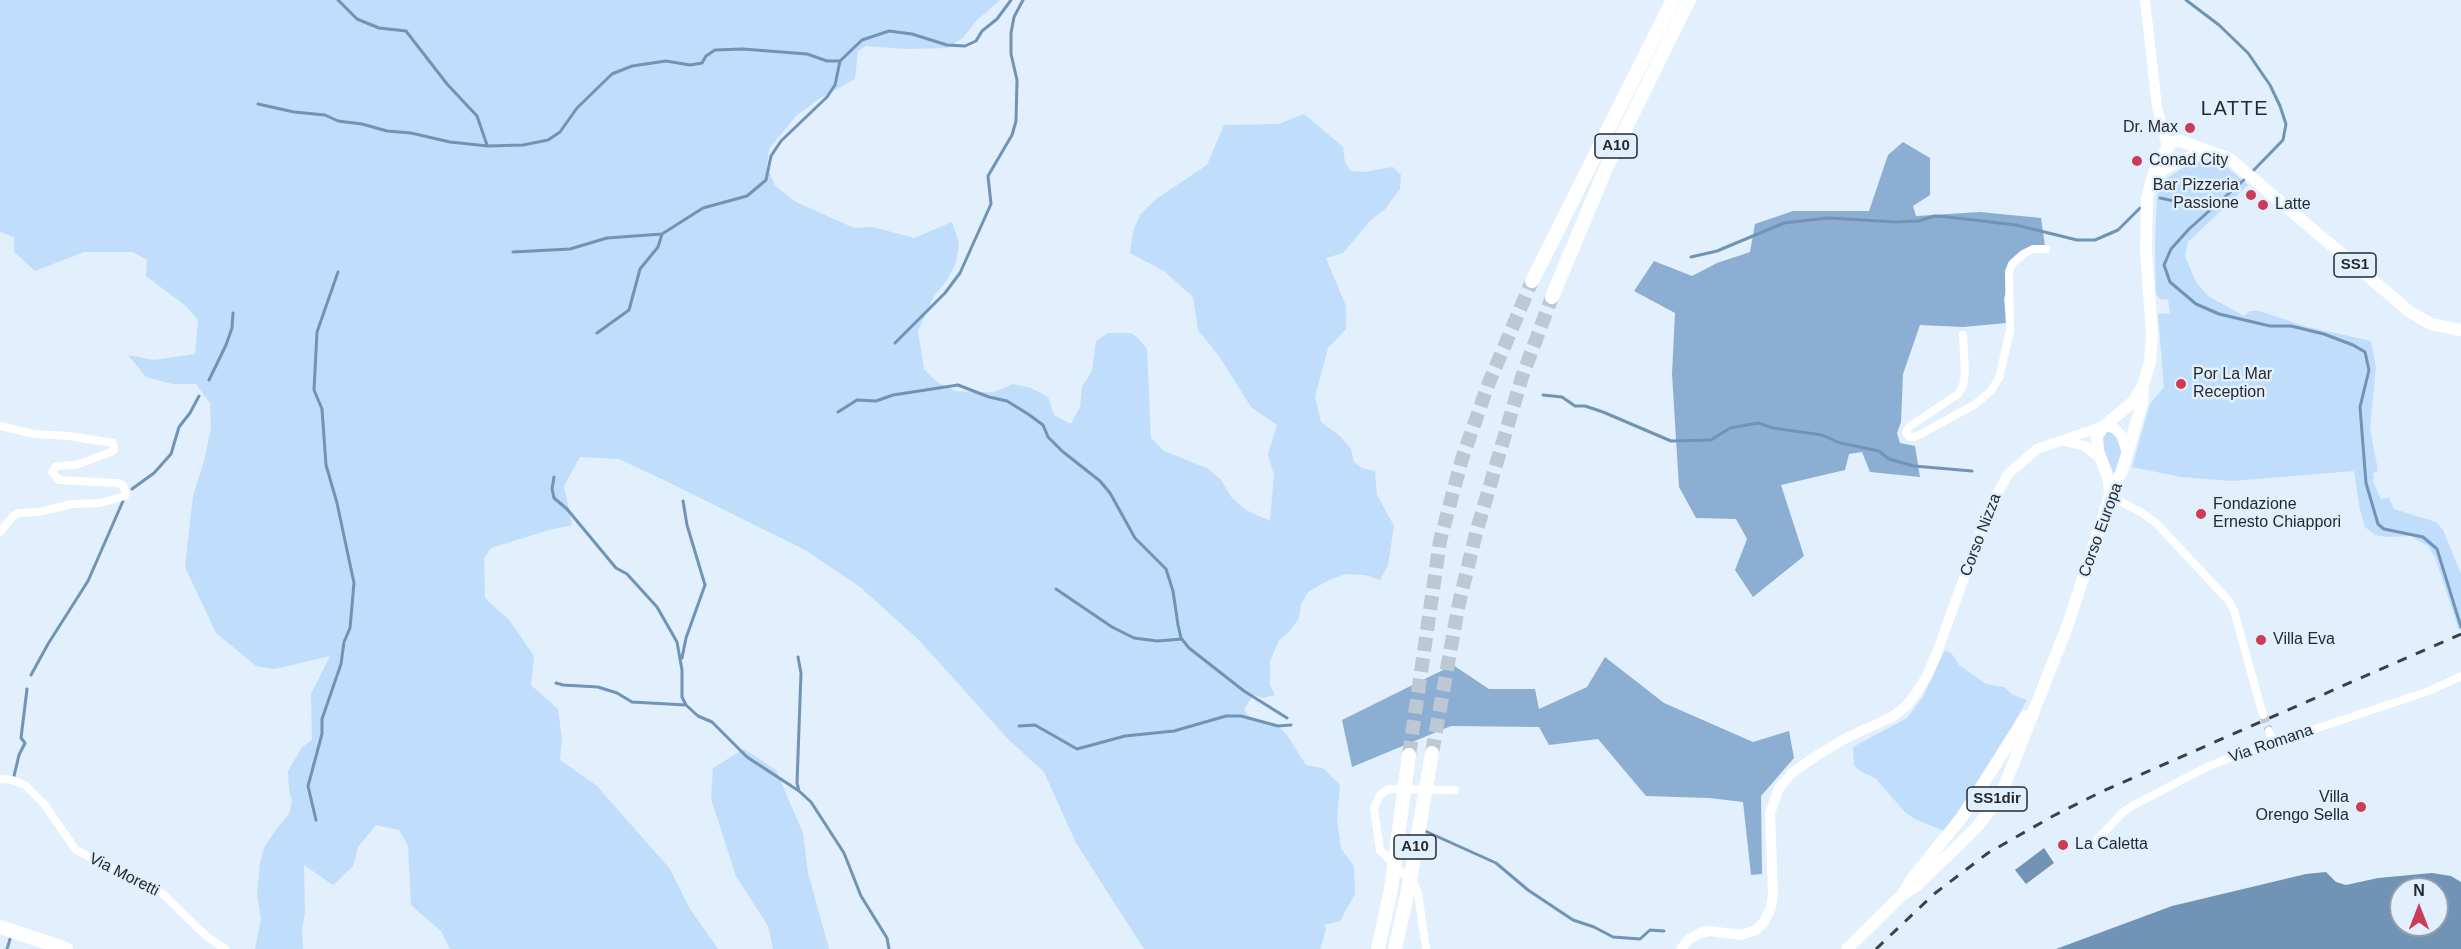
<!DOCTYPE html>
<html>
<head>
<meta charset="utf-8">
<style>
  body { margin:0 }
  #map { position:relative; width:2461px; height:949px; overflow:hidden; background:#e2effc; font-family:Helvetica,sans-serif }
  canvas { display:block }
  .north { position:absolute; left:2389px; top:877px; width:60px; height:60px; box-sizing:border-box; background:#e2effc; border:2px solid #96a0aa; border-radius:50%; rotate:0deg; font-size:16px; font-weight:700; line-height:24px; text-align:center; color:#252a2f }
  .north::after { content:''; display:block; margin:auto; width:21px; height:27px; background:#cc3c56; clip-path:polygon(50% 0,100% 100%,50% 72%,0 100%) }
</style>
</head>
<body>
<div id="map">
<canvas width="2461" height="949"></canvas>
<div class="north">N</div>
</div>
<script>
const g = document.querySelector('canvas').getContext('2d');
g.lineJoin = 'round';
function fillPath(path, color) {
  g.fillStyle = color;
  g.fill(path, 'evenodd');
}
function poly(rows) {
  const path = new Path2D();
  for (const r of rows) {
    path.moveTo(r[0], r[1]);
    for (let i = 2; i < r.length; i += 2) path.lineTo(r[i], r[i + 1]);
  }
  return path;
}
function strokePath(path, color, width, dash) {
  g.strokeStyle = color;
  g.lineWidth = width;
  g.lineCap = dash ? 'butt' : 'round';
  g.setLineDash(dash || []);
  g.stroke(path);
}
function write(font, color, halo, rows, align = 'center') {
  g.font = font + ' Helvetica,sans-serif';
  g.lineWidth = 5;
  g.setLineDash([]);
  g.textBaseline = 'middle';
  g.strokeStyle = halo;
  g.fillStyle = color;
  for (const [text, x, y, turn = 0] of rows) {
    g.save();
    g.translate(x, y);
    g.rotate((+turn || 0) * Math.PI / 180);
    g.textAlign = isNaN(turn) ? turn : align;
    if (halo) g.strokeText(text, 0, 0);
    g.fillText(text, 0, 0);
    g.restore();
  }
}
fillPath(poly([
  [0,0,1000,0,976,21,963,38,947,48,906,49,866,46,858,51,855,79,819,99,796,116,769,149,767,167,775,186,796,202,854,228,873,227,914,238,952,222,959,243,956,263,947,280,934,296,918,331,924,369,938,383,956,391,975,392,994,392,1013,384,1031,388,1048,397,1054,415,1071,424,1080,407,1082,387,1092,371,1096,341,1108,333,1131,333,1139,339,1147,349,1151,438,1164,451,1209,469,1221,480,1232,498,1246,510,1270,521,1274,475,1268,454,1277,425,1251,407,1219,356,1198,330,1193,297,1164,271,1130,253,1133,231,1140,215,1156,199,1207,165,1224,125,1279,124,1304,114,1343,147,1345,163,1351,171,1364,172,1393,167,1401,175,1400,189,1385,209,1371,220,1343,253,1326,258,1346,306,1346,329,1328,348,1315,397,1321,422,1340,436,1351,449,1354,462,1362,468,1375,471,1377,495,1394,526,1388,565,1380,580,1365,575,1345,574,1329,580,1308,592,1301,604,1299,618,1289,632,1279,640,1270,661,1270,685,1275,695,1263,698,1253,695,1244,710,1251,719,1264,723,1272,723,1280,728,1287,735,1306,765,1323,768,1340,785,1337,819,1341,849,1354,866,1355,894,1340,921,1324,925,1326,930,1320,949,1144,949,1076,843,1044,772,1008,739,919,640,860,587,807,551,668,482,619,459,580,457,564,486,572,525,549,530,491,548,484,558,485,598,509,620,534,656,531,685,558,709,562,739,560,760,597,786,670,869,690,909,718,949,450,949,441,931,411,905,408,846,399,830,376,825,358,847,353,866,333,885,304,865,305,912,302,928,303,949,255,949,261,919,257,895,260,863,264,848,275,831,289,814,292,802,289,789,288,771,302,747,312,740,311,694,330,656,275,669,256,666,216,633,185,567,193,496,204,461,211,428,210,403,196,384,173,384,146,377,128,355,154,360,195,354,198,320,186,306,146,276,147,260,133,252,84,252,35,271,14,252,14,237,0,232],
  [2206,159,2218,160,2248,185,2188,242,2185,256,2196,282,2208,296,2244,316,2250,311,2259,311,2308,327,2371,341,2376,367,2370,428,2378,471,2373,473,2374,479,2372,480,2381,499,2389,498,2394,509,2436,522,2443,530,2461,574,2461,629,2459,630,2435,557,2428,546,2411,536,2388,537,2375,535,2365,527,2360,510,2354,471,2232,481,2181,477,2132,467,2150,404,2164,387,2158,314,2170,313,2168,299,2161,300,2156,294,2155,244,2157,196,2164,180,2183,168],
  [2108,431,2115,434,2120,444,2121,453,2114,474,2102,445,2102,438,2104,433],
  [1945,650,1952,654,1959,665,1986,684,2004,687,2013,695,2027,700,1985,774,1944,831,1915,819,1905,812,1876,779,1857,769,1854,765,1853,747,1907,718,1923,697],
  [744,749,776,770,803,833,808,873,829,949,773,949,768,926,736,876,711,799,713,768]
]), '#c0ddfb');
fillPath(poly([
  [1903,142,1930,158,1930,195,1913,206,1916,216,1980,212,2041,218,2045,246,2018,258,2004,298,2006,323,1963,327,1920,325,1903,374,1901,422,1897,433,1900,443,1915,446,1920,477,1870,472,1862,452,1849,454,1845,470,1781,485,1804,556,1753,597,1735,570,1747,539,1736,519,1696,518,1679,487,1672,374,1675,313,1634,291,1654,261,1692,276,1717,263,1750,252,1755,224,1793,211,1869,211,1888,155],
  [1605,657,1664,703,1753,742,1789,731,1794,758,1761,796,1762,874,1751,875,1743,802,1709,798,1646,796,1598,739,1549,745,1539,727,1451,726,1352,767,1342,720,1453,665,1489,689,1535,689,1539,709,1587,687]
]), '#8caed2');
fillPath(poly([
  [2044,848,2054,863,2026,884,2015,870],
  [2326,872,2336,882,2346,885,2378,878,2432,873,2451,876,2461,882,2461,949,2056,949,2172,906,2306,874],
  [2401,889,2437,889,2437,925,2401,925]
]), '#7193b6');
strokePath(poly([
  [338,0,357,19,379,28,406,31,447,84,477,116,487,145],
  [2186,0,2219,25,2248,53,2270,85,2280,106,2286,124,2283,140,2251,173],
  [258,104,294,112,325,115,338,121,362,124,387,131,411,133,450,142,488,146,523,145,548,140,560,132,577,108,612,74,632,66,666,61,690,65,702,63,706,56,715,50,743,49,807,54,827,61,840,61],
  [2246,178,2189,229,2171,249,2164,265,2170,282,2196,304,2219,314,2270,326,2291,326,2324,334,2353,345,2365,352,2369,370,2360,407,2366,483,2378,524,2384,529,2423,537,2437,549,2461,627],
  [2160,198,2212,209],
  [513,252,570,249,607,238,662,234,703,208,747,196,766,180,771,156,781,141,827,97,835,85,840,61,862,40,889,31,912,34,947,45,965,46,976,41,982,31,997,19,1011,0],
  [1691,257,1717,251,1784,223,1828,218,1896,222,1919,221,1934,216,1948,217,2016,225,2077,240,2095,240,2118,230,2140,208],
  [597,333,629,310,640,269,658,247,662,234],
  [895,343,945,293,960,273,991,204,988,176,1012,135,1016,121,1017,80,1011,54,1011,33,1014,17,1023,0],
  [209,380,226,345,232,328,233,313],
  [1543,395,1562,397,1575,406,1585,406,1603,412,1671,441,1711,440,1730,428,1758,423,1773,428,1822,435,1840,443,1879,451,1889,459,1914,466,1972,471],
  [838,412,857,400,876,401,893,395,958,385,989,397,1007,401,1028,414,1043,425,1048,437,1062,451,1100,481,1110,493,1135,538,1166,569,1173,591,1178,625,1181,638,1189,648,1244,691,1287,718],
  [554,477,552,489,554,498,567,509,616,568,627,574,657,607,677,642,682,670,682,697,686,705,698,716,712,722,747,757,799,791,811,802,844,853,861,896,887,938,889,949],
  [132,489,154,473,171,454,179,427,190,413,199,396],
  [1056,589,1112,627,1134,638,1157,641,1182,639],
  [798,657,801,673,797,783,799,791],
  [682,658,686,638,705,585,687,525,683,501],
  [31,675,48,644,88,581,123,501],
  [556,683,563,685,598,687,617,693,632,702,686,705],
  [1019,726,1035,725,1077,749,1125,736,1174,731,1226,716,1241,716,1278,726,1291,725],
  [14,776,19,755,25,743,21,738,27,689],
  [316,820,308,786,322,734,322,719,341,664,344,642,350,628,354,583,337,503,326,465,322,409,314,390,317,332,338,272],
  [1425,831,1496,863,1528,890,1573,920,1594,927,1613,937,1640,939,1650,930,1664,931],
  [7,949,10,939]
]), '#7193b6', 3);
strokePath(poly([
  [2263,715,2269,731]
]), '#bcc8d3', 8, [8, 4]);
strokePath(poly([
  [1432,753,1458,608,1476,533,1522,377,1552,297],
  [1409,755,1440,541,1462,459,1488,385,1532,281]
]), '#bcc8d3', 14, [14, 7]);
strokePath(poly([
  [1963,335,1965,372,1963,386,1958,394,1909,427,1906,432,1909,437,1915,437,1974,405,1991,391,1999,378,2010,331,2009,272,2012,264,2023,254,2033,249,2046,249],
  [0,426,34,434,69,436,113,443,114,450,111,452,76,465,56,466,52,472,59,480,118,483,123,485,126,493,125,496,100,503,72,504,39,512,18,513,13,516,0,532],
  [2110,496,2144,514,2157,524,2229,601,2234,611,2263,715],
  [2269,731,2274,743],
  [0,779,12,780,25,785,44,804,76,850,162,893,206,936,225,949],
  [2097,840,2123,812,2132,806,2207,767,2240,754,2429,691,2461,676],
  [1426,949,1418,893,1415,886,1380,850,1374,808,1380,795,1388,789,1455,790]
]), '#fff', 8);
strokePath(poly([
  [2145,0,2157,107,2167,147],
  [2064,441,2085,446,2101,459],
  [1681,949,1688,940,1700,933,1709,931,1741,935,1756,930,1764,922,1771,908,1773,894,1770,813,1779,788,1792,773,1813,758,1846,738,1892,717,1905,707,1915,695,1927,676,1938,650,1990,506,2009,473,2037,449,2104,426,2114,428,2121,435,2127,452]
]), '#fff', 10);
strokePath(poly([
  [2153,181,2164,169,2178,161,2208,152],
  [2110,496,2109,481,2098,451,2097,436,2104,426,2134,401,2143,385,2150,362,2152,334,2146,250,2147,198,2156,166,2171,142,2181,141,2230,159,2410,312,2431,324,2461,330],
  [1902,895,1917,885,1975,829,1991,809,2004,787,2067,627,2110,496,2122,471,2142,403,2143,390],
  [1847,949,1902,895,1911,880,1962,817,2026,716]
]), '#fff', 12);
strokePath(poly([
  [1532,281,1673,0],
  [1552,297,1606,168,1689,0],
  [0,927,66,949],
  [1378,949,1391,889,1409,755],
  [1395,949,1409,886,1432,753]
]), '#fff', 14);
strokePath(poly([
  [1876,949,1934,894,1988,853,2053,816,2101,792,2461,634]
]), '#3b4147', 3, [10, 10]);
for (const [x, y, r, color] of [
  [2190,128,6,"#cc3c56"],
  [2137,161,6,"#cc3c56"],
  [2251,195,6,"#cc3c56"],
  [2263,205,6,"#cc3c56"],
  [2181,384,6,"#cc3c56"],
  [2201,514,6,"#cc3c56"],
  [2261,640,6,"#cc3c56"],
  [2361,807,6,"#cc3c56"],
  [2063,845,6,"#cc3c56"]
]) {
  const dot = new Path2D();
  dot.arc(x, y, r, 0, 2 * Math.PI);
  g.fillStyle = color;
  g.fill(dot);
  strokePath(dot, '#e2effc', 2);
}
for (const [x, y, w] of [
  [1616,146,42],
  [2355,265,42],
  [1997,799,60],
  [1415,847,42]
]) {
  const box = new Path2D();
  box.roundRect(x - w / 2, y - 12, w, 24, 4.5);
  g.fillStyle = '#e2effc';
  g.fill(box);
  strokePath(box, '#252a2f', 1.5);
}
write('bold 15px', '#252a2f', null, [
  ["A10",1616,146],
  ["SS1",2355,265],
  ["SS1dir",1997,799],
  ["A10",1415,847]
]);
write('16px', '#252a2f', '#e2effc', [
  ["Dr. Max",2178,128,"right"],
  ["Conad City",2149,161],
  ["Bar Pizzeria",2239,186,"right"],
  ["Passione",2239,204,"right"],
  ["Latte",2275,205],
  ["Por La Mar",2193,375],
  ["Reception",2193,393],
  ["Fondazione",2213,505],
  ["Ernesto Chiappori",2213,523],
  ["Villa Eva",2273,640],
  ["Villa",2349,798,"right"],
  ["Orengo Sella",2349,816,"right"],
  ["La Caletta",2075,845]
], 'left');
write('16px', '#252a2f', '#e2effc', [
  ["Corso Europa",2101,530,-70],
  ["Corso Nizza",1981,535,-69],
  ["Via Romana",2271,744,-19],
  ["Via Moretti",124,875,27]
]);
g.letterSpacing = '1.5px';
write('20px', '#252a2f', '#e2effc', [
  ["LATTE",2235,109]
]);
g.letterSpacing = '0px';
</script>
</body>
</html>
